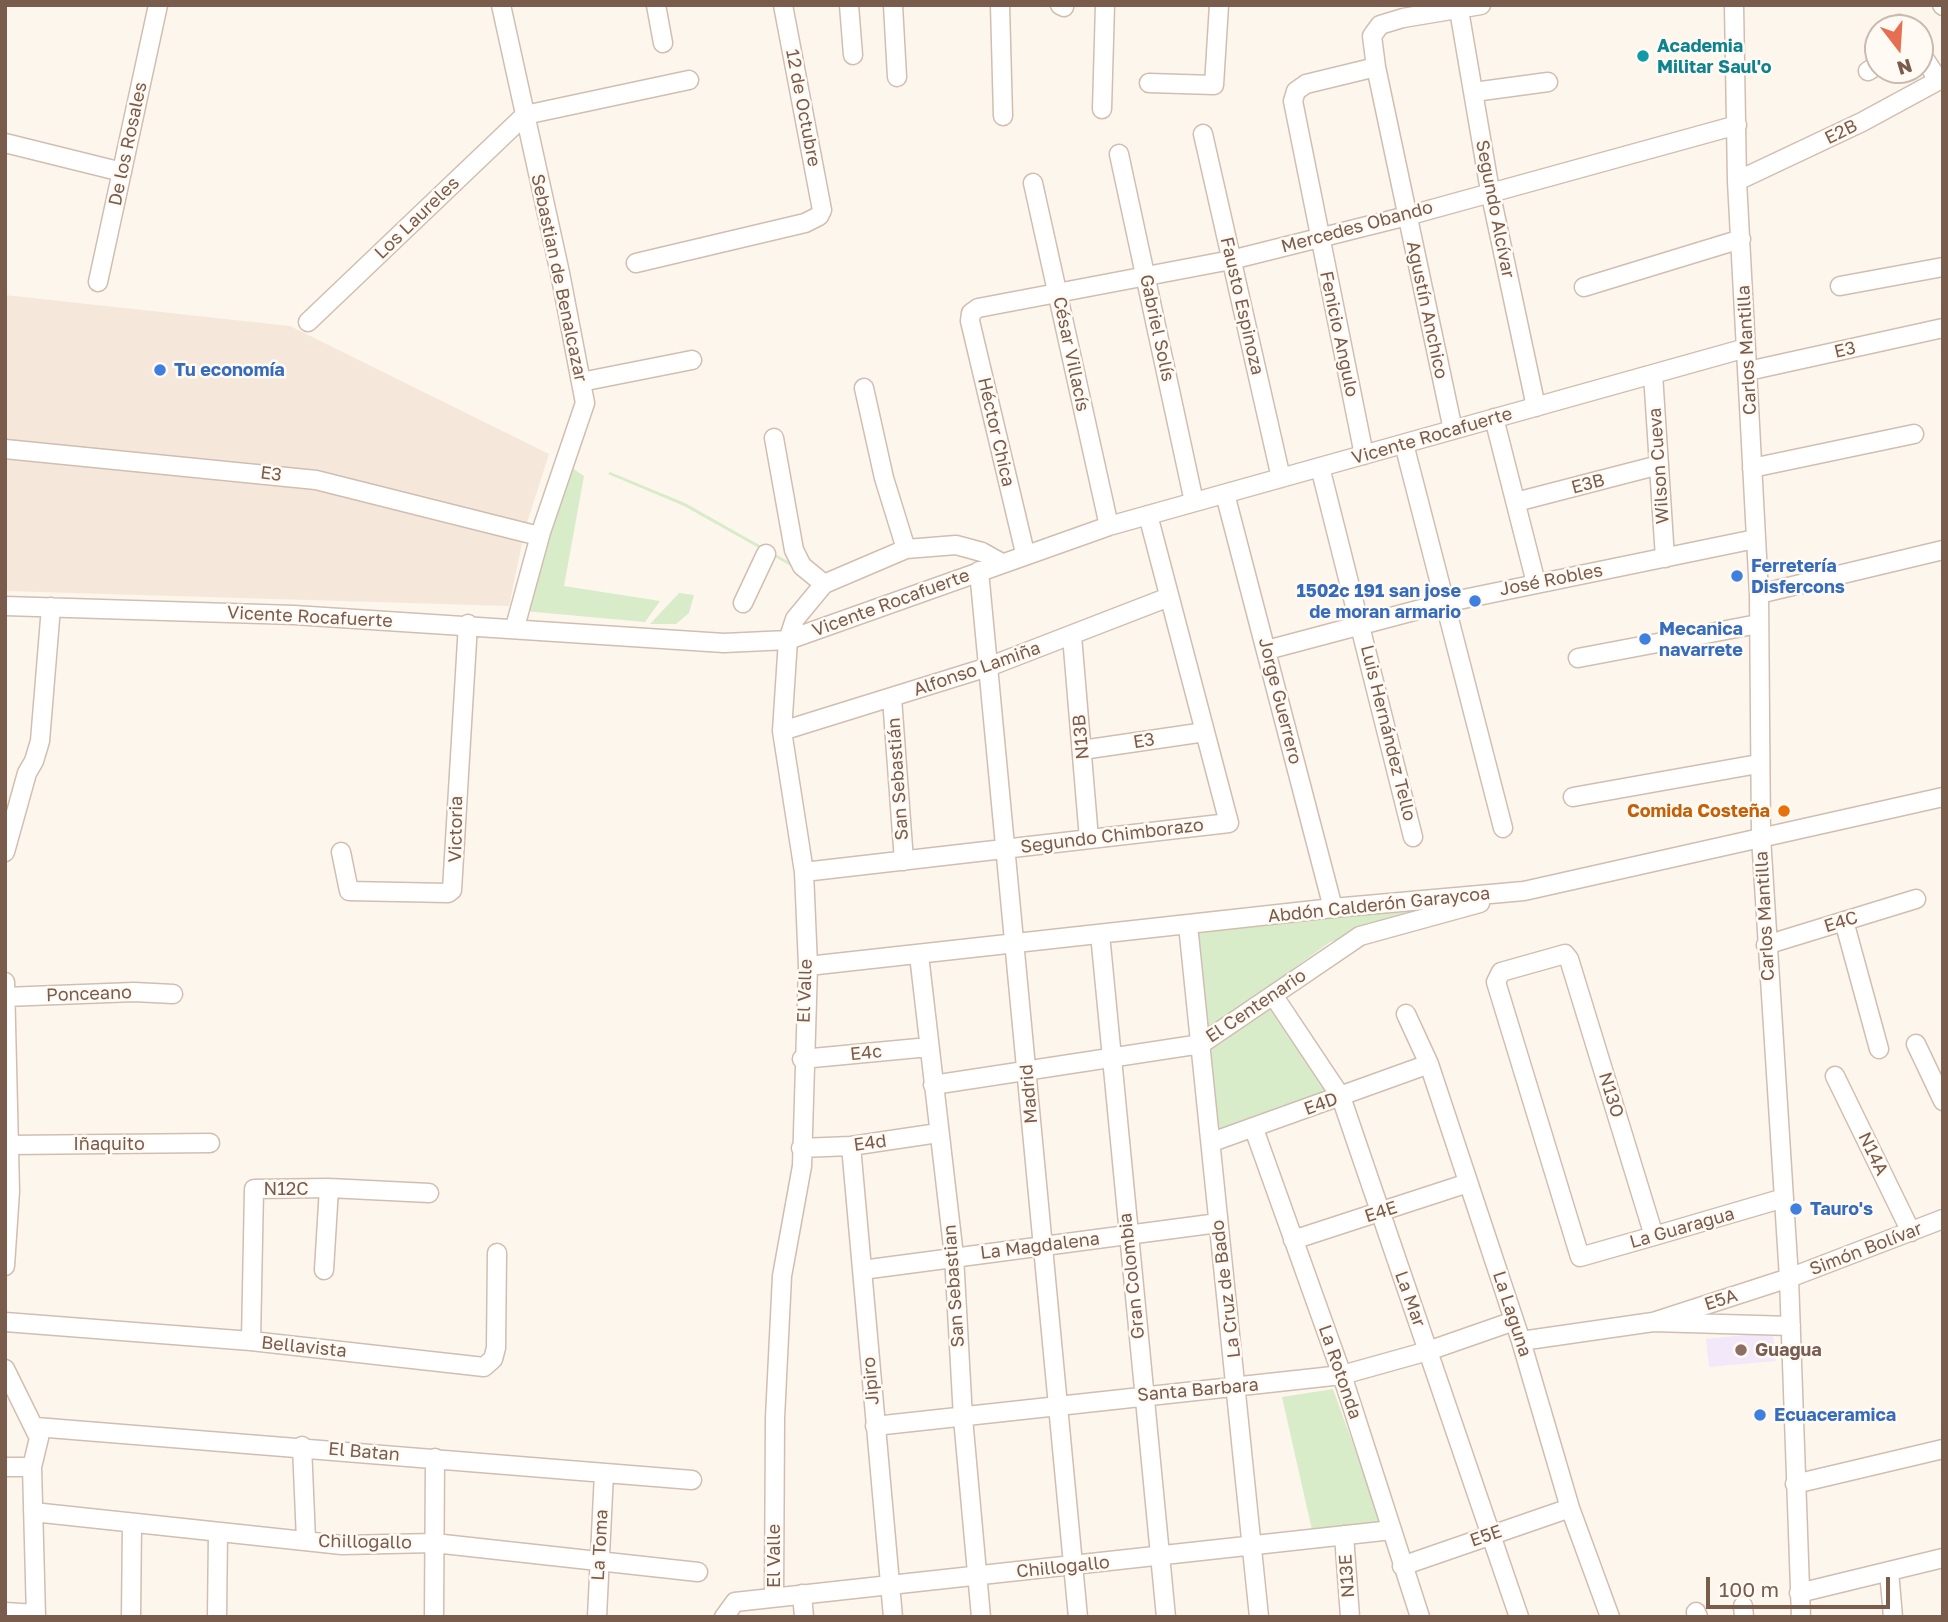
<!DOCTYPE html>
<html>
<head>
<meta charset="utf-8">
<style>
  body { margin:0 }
  #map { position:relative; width:1948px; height:1622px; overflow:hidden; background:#fdf6ec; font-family:"Golos Text",sans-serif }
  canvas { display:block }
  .frame { position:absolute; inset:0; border:7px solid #7a5c4d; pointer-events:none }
  .north { position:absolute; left:1864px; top:14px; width:70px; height:70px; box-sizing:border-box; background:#fffaf3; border:2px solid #cabbb1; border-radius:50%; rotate:163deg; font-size:19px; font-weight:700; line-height:28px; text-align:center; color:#7a5c4d }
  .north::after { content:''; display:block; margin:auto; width:24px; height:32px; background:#e76f51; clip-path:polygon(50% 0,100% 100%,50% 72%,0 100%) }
  .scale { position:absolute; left:1706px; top:1577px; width:184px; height:32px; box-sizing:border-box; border:4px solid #7a5c4d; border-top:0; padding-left:9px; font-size:21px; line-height:24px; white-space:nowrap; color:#7a5c4d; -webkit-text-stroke:5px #fffaf3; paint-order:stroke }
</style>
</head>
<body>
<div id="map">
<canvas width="1948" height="1622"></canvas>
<div class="frame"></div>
<div class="north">N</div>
<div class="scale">100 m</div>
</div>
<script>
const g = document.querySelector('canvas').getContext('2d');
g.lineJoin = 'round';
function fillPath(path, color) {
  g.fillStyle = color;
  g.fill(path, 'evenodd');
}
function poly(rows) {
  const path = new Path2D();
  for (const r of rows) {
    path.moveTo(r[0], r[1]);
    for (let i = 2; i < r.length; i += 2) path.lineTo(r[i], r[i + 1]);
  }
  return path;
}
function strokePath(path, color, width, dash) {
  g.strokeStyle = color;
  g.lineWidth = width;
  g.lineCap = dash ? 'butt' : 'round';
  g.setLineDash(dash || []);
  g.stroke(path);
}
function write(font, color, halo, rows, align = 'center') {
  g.font = font + ' "Golos Text",sans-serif';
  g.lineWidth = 5;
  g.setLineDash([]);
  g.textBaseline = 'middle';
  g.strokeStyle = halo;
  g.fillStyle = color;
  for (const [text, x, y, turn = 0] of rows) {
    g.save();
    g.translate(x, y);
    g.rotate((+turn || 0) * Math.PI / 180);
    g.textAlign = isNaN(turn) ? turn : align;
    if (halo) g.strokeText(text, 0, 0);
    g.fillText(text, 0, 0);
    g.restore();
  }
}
fillPath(poly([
  [5,295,290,326,549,454,525,529,509,606,5,591]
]), '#f5e8da');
fillPath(poly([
  [1773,1332,1776,1361,1709,1367,1706,1339]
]), '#f3e8fa');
fillPath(poly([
  [565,463,584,476,564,586,660,601,645,622,524,611],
  [610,472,685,503,800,568,798,570,684,506,608,474],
  [679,593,694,595,689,613,676,624,650,624],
  [1433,907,1330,942,1206,1032,1195,931,1336,914],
  [1273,1002,1334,1094,1217,1134,1208,1047],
  [1333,1389,1382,1524,1312,1530,1282,1397]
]), '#d8ecc9');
const minor = poly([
  [501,5,560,273,585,403,541,532,515,627],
  [656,5,663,43],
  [849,5,853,55],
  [893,5,897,77],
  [1000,5,1003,116],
  [1060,5,1064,7],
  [1734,5,1737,181,1759,594,1761,837,1789,1278,1801,1617],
  [1942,5,1943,6],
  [1459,10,1490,191,1536,407],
  [1899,24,1902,28],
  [1920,52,1939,81],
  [1868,71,1878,65],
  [1149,83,1214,85,1219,5],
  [1474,92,1548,82],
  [1102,109,1105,5],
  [1203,134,1281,478],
  [5,143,122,172],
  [1119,154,1194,502],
  [1737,181,1862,122,1943,78],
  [1033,183,1109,526],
  [636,263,805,223,819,216,822,210,783,5],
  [98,282,158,5],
  [1840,286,1943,267],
  [1584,287,1741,239],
  [308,322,525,115,689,80],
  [1748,371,1943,328],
  [1653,374,1665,558],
  [581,382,692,360],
  [864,388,884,478,906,549],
  [1494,418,1536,583],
  [1453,430,1376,67,1372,36,1380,25,1403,18,1481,5],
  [774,438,794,550,802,566,824,584],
  [1404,444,1503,828],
  [5,449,316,480,531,534],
  [1364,455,1293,101,1296,91,1306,84,1376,67],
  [1320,467,1413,837],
  [1752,468,1914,434],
  [1225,494,1333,908],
  [1516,502,1659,465],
  [1025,553,970,321,971,313,978,308,1231,260,1407,216,1737,125],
  [979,571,1078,1617],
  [1759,594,1943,550],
  [743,603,766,554],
  [5,606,294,615,724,643,788,640,1109,526,1746,348],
  [1072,636,1089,839],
  [1267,650,1444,603,1755,539],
  [1578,658,1758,624],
  [892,698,904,861],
  [782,731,988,667,1169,597],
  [1082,750,1205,732],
  [1573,797,1758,764],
  [5,852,27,773,34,761,40,741,51,607],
  [341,852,349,891,448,893,452,890,468,624],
  [804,872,1229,823,1148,515],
  [1844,921,1879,1049],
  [1188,925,1259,1617],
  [1100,934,1166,1617],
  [1766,945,1916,899],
  [919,955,954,1256,963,1418,981,1617],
  [808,966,1333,908,1524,891,1943,797],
  [5,982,10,1191,5,1266],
  [1273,995,1341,1097,1519,1617],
  [5,997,134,992,173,994],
  [1406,1014,1429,1064,1521,1341,1570,1508,1610,1617],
  [1916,1044,1943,1101],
  [802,1059,929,1047],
  [1835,1076,1911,1232],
  [933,1085,1201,1044,1360,936,1480,903],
  [1254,1129,1342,1375,1420,1617],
  [1212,1142,1429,1064],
  [9,1145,210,1143],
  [851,1146,893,1617],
  [801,1148,851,1146,938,1133],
  [1654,1236,1569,959,1565,954,1558,956,1501,972,1496,982,1580,1257,1654,1236,1784,1198],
  [1293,1240,1468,1183],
  [324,1270,329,1188],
  [862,1270,1218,1223],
  [5,1322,251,1341,484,1367,493,1359,496,1348,497,1253],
  [1653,1322,1789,1278,1943,1219],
  [251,1341,254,1189,329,1188,429,1193],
  [1521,1341,1653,1322,1791,1326],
  [5,1369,39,1438,32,1467,36,1617],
  [875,1426,1342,1375,1428,1351,1514,1321],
  [36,1427,692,1480],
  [302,1446,306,1540],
  [5,1467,32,1467],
  [1795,1484,1943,1449],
  [33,1512,342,1545,434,1543,698,1572],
  [1344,1535,1350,1617],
  [1402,1566,1570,1508],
  [1889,1571,1893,1617],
  [1799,1593,1943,1558],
  [802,1594,804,1617],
  [774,1597,775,1418,782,1276,802,1166,808,966,804,872,782,731,788,640,795,619,824,584,906,549,956,545,982,552,1000,562],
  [1743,1606,1744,1617],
  [5,1612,36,1614],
  [1696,1612,1698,1617],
  [131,1617,132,1523],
  [217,1617,218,1532],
  [434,1617,435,1458],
  [597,1617,604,1473],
  [724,1617,735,1602,1392,1530]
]);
strokePath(minor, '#d1beb0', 21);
strokePath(minor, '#fff', 18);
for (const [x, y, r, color] of [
  [1643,56,7,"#0f9aa8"],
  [160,370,7,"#3f7fe0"],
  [1737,576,7,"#3f7fe0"],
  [1475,601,7,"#3f7fe0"],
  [1645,639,7,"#3f7fe0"],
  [1784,811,7,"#e8710a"],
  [1796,1209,7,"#3f7fe0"],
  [1741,1350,7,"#8d6e63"],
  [1760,1415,7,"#3f7fe0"]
]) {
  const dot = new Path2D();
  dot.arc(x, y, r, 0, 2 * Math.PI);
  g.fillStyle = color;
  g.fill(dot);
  strokePath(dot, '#fffaf3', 2.5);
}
write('bold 18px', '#0d838f', '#fffaf3', [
  ["Academia",1657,46],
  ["Militar Saul'o",1657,67]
], 'left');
write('18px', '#7a5c4d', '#fffaf3', [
  ["12 de Octubre",803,108,79],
  ["E2B",1841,132,-26],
  ["De los Rosales",128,144,-78],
  ["Segundo Alcívar",1495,209,79],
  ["Los Laureles",417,218,-44],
  ["Mercedes Obando",1357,227,-15],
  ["Sebastian de Benalcazar",559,278,78],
  ["Fausto Espinoza",1242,306,77],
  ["Agustín Anchico",1427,310,78],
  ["Gabriel Solís",1157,328,78],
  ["Fenicio Angulo",1339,334,78],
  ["Carlos Mantilla",1747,350,-93],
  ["E3",1845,350,-13],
  ["César Villacís",1071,354,78],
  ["Héctor Chica",996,432,77],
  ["Vicente Rocafuerte",1432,436,-16],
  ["Wilson Cueva",1659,466,-94],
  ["E3",271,474,7],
  ["E3B",1588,484,-15],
  ["José Robles",1551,580,-11],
  ["Vicente Rocafuerte",891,603,-20],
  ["Vicente Rocafuerte",310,617,3],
  ["Alfonso Lamiña",977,669,-19],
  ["Jorge Guerrero",1280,701,76],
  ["Luis Hernández Tello",1388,733,76],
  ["N13B",1081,737,-95],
  ["E3",1144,741,-9],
  ["San Sebastián",898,779,-94],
  ["Victoria",456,829,-89],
  ["Segundo Chimborazo",1112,836,-7],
  ["Abdón Calderón Garaycoa",1379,905,-6],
  ["Carlos Mantilla",1765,916,-93],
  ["E4C",1841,922,-17],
  ["El Valle",805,991,-88],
  ["Ponceano",89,994,-2],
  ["El Centenario",1256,1006,-34],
  ["E4c",866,1053,-6],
  ["Madrid",1029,1094,-95],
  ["N13O",1611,1095,73],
  ["E4D",1321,1104,-20],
  ["E4d",870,1143,-8],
  ["Iñaquito",109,1144],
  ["N14A",1873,1154,64],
  ["N12C",286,1189],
  ["E4E",1381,1212,-18],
  ["La Guaragua",1682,1228,-16],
  ["La Magdalena",1040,1246,-7],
  ["Simón Bolívar",1866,1249,-21],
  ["Gran Colombia",1132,1276,-96],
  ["San Sebastian",954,1286,-94],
  ["La Cruz de Bado",1226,1289,-97],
  ["La Mar",1410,1299,70],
  ["E5A",1721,1300,-18],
  ["La Laguna",1512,1314,72],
  ["Bellavista",304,1347,6],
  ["La Rotonda",1340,1372,71],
  ["Jipiro",871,1381,-95],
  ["Santa Barbara",1198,1390,-5],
  ["El Batan",364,1452,5],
  ["E5E",1486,1536,-19],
  ["Chillogallo",365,1542,1],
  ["La Toma",600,1545,-87],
  ["El Valle",774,1556,-90],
  ["Chillogallo",1063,1567,-6],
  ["N13E",1347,1576,-94]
]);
write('bold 18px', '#366cbe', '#fffaf3', [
  ["Tu economía",174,370],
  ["Ferretería",1751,566],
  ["Disfercons",1751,587],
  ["1502c 191 san jose",1461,591,"right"],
  ["de moran armario",1461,612,"right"],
  ["Mecanica",1659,629],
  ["navarrete",1659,650],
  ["Tauro's",1810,1209],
  ["Ecuaceramica",1774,1415]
], 'left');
write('bold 18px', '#c56008', '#fffaf3', [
  ["Comida Costeña",1770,811]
], 'right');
write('bold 18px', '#785e54', '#fffaf3', [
  ["Guagua",1755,1350]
], 'left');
</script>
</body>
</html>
